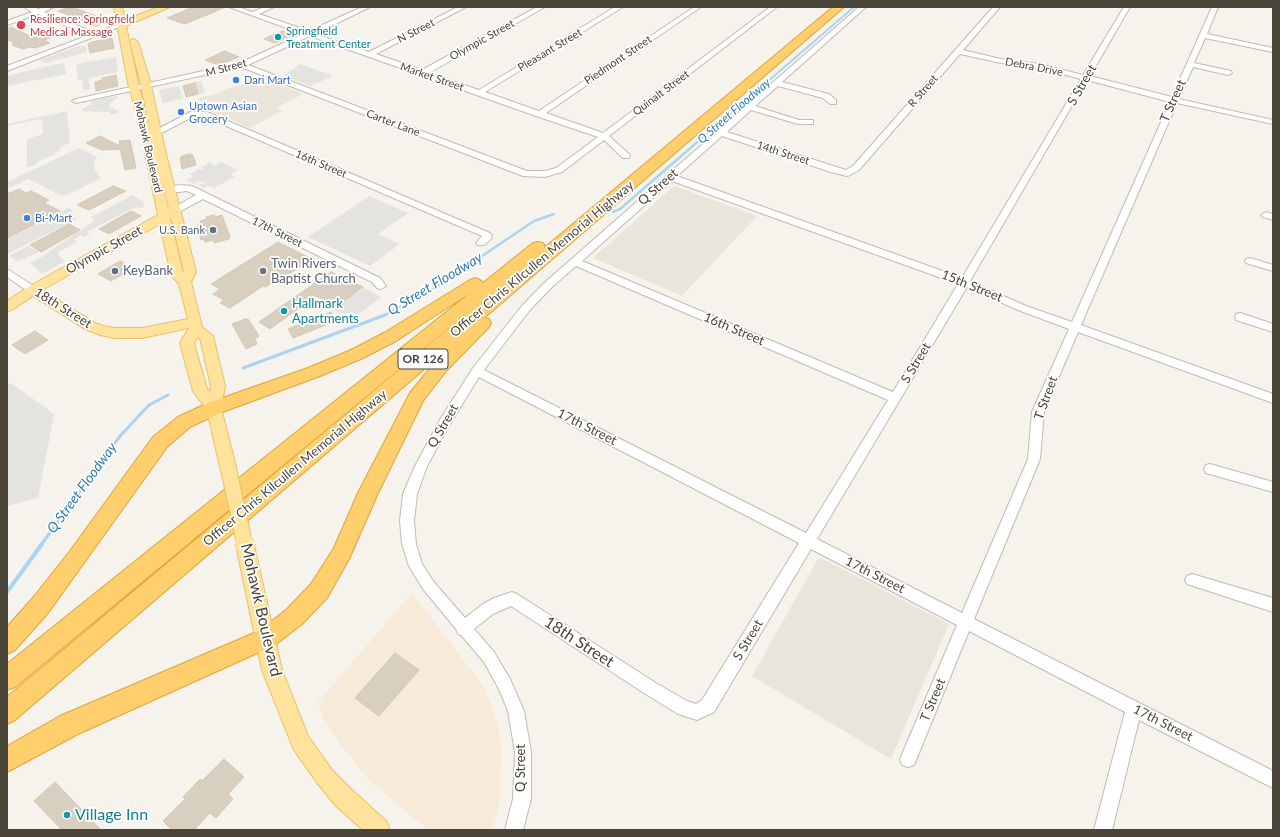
<!DOCTYPE html>
<html>
<head>
<meta charset="utf-8">
<style>
  body { margin:0 }
  #map { position:relative; width:1280px; height:837px; overflow:hidden; background:#f6f3ec; font-family:Lato,sans-serif }
  canvas { display:block }
  .frame { position:absolute; inset:0; border:8px solid #4b4439; pointer-events:none }
</style>
</head>
<body>
<div id="map">
<canvas width="1280" height="837"></canvas>
<div class="frame"></div>
</div>
<script>
const g = document.querySelector('canvas').getContext('2d');
g.lineJoin = 'round';
function fillPath(path, color) {
  g.fillStyle = color;
  g.fill(path, 'evenodd');
}
function poly(rows) {
  const path = new Path2D();
  for (const r of rows) {
    path.moveTo(r[0], r[1]);
    for (let i = 2; i < r.length; i += 2) path.lineTo(r[i], r[i + 1]);
  }
  return path;
}
function strokePath(path, color, width, dash) {
  g.strokeStyle = color;
  g.lineWidth = width;
  g.lineCap = dash ? 'butt' : 'round';
  g.setLineDash(dash || []);
  g.stroke(path);
}
function write(font, color, halo, rows, align = 'center') {
  g.font = font + ' Lato,sans-serif';
  g.lineWidth = 3.5;
  g.setLineDash([]);
  g.textBaseline = 'middle';
  g.strokeStyle = halo;
  g.fillStyle = color;
  for (const [text, x, y, turn = 0] of rows) {
    g.save();
    g.translate(x, y);
    g.rotate((+turn || 0) * Math.PI / 180);
    g.textAlign = isNaN(turn) ? turn : align;
    if (halo) g.strokeText(text, 0, 0);
    g.fillText(text, 0, 0);
    g.restore();
  }
}
fillPath(poly([
  [266,79,303,94,276,108,282,111,250,128,204,108,198,98,212,95,230,88],
  [674,186,757,216,682,296,593,258],
  [819,557,949,624,891,759,752,676]
]), '#eae5da');
fillPath(poly([
  [412,593,482,684,491,703,498,725,501,750,500,795,496,819,491,830,428,830,368,779,340,744,323,717,318,702]
]), '#f7ead8');
fillPath(poly([
  [78,46,86,46,87,52,46,63,40,60],
  [116,57,118,72,89,78,90,89,84,90,82,79,78,80,76,64],
  [64,63,66,74,7,86,7,76,52,65],
  [300,64,333,76,310,86,283,76],
  [201,81,205,92,198,95,163,103,159,90,179,86,183,98,198,95,195,82],
  [118,96,118,98,110,103,110,105,108,106,118,111,118,113,110,115,109,112,82,111,82,109,91,104,91,101],
  [67,111,70,142,60,148,60,151,54,153,54,155,44,158,34,166,27,167,27,139,43,134,42,119,7,126,7,124],
  [79,148,97,157,94,162,94,169,101,178,67,195,60,195,29,179,7,189,7,182],
  [210,162,214,166,221,162,238,170,230,175,235,177,214,188,209,186,203,188,198,185,205,183,202,181,199,182,196,181,195,184,186,180,193,176,190,174,200,169,206,170,202,167],
  [133,195,143,202,144,208,135,207,87,232,90,234,84,238,81,235,74,239,77,242,58,252,61,258,65,261,42,274,30,263,40,258,95,220,91,217],
  [369,196,408,213,378,234,400,244,370,266,308,237],
  [68,208,72,210,73,217,77,219,7,254,7,239],
  [28,246,39,252,17,262,9,256],
  [364,288,381,297,355,317,350,314,339,313,334,310],
  [11,383,54,414,38,498,7,506,7,385]
]), '#e5e3e0');
strokePath(poly([
  [701,139,854,7]
]), '#a9d4f2', 2);
strokePath(poly([
  [613,212,620,209,702,138],
  [383,316,433,289,534,221,554,214]
]), '#a9d4f2', 2.5);
strokePath(poly([
  [243,368,385,315],
  [41,545,120,436,149,405,168,395]
]), '#a9d4f2', 3);
strokePath(poly([
  [7,592,42,544]
]), '#a9d4f2', 4);
const building = poly([
  [70,7,72,7,109,21,96,26,58,11,70,7],
  [193,7,226,7,185,24,167,18,193,7],
  [11,27,30,36,44,31,56,36,44,40,50,43,35,48,30,47,23,49,12,45,15,43,7,40,7,29,11,27],
  [282,31,293,35,275,43,264,39,282,31],
  [112,38,114,48,90,53,88,44,92,42,112,38],
  [225,51,239,57,219,65,205,60,225,51],
  [116,75,118,86,96,91,95,82,102,80,102,78,116,75],
  [195,83,198,94,186,97,183,86,195,83],
  [100,136,120,146,119,141,130,140,136,168,125,170,120,149,102,150,86,143,100,136],
  [190,154,190,155,193,155,196,165,182,169,180,158,182,157,182,156,190,154],
  [113,186,126,191,89,210,77,205,113,186],
  [19,189,26,193,31,191,49,200,44,203,60,211,7,238,7,194,19,189],
  [131,211,141,216,109,234,99,229,131,211],
  [214,215,215,217,222,215,230,237,229,239,214,243,214,240,205,242,204,239,201,240,197,226,201,225,200,221,207,219,206,217,214,215],
  [69,224,80,230,41,252,30,245,69,224],
  [278,242,312,259,274,284,272,283,265,287,263,286,230,308,220,303,224,300,213,294,220,289,211,284,278,242],
  [120,261,133,268,111,281,98,274,120,261],
  [331,272,363,287,337,307,316,296,270,329,259,322,331,272],
  [331,312,336,321,293,338,288,329,331,312],
  [245,319,248,319,259,336,255,339,257,344,246,349,232,324,245,319],
  [35,331,48,340,25,354,12,345,35,331],
  [395,653,419,670,379,716,355,698,395,653],
  [224,759,244,777,228,794,233,799,216,818,210,813,194,830,172,830,163,821,185,799,183,797,200,779,202,781,224,759],
  [55,782,101,830,62,830,34,801,55,782]
]);
fillPath(building, '#d8cfc1');
strokePath(building, '#d3c7b4', 1);
const minor = poly([
  [24,7,33,7,38,9,45,7,54,7,44,12,95,33,119,24,124,25,7,71,7,66,89,35,38,14,7,25,7,21,32,12,24,7],
  [229,7,238,7,252,12,265,7,274,7,259,14,309,31,362,7,370,7,315,34,369,52,458,7,466,7,376,54,422,70,537,7,545,7,429,73,479,90,615,7,623,7,485,92,539,111,694,7,701,7,546,113,603,133,770,7,777,7,609,136,629,154,630,156,629,158,623,158,604,140,562,172,545,177,523,176,241,67,76,103,72,101,76,99,240,63,303,34,229,7],
  [310,36,536,116,598,137,556,168,545,171,527,171,248,65,310,36],
  [859,7,866,7,782,82,829,94,836,100,836,104,830,104,823,98,778,86,755,106,799,120,813,120,813,124,798,124,751,110,727,132,846,170,853,166,993,7,1000,7,963,50,1001,59,1040,64,1083,75,1124,7,1130,7,1090,76,1172,97,1212,7,1218,7,1207,34,1273,48,1273,52,1205,38,1194,63,1231,71,1232,73,1228,75,1193,67,1179,99,1273,120,1273,124,1177,103,1081,325,1273,394,1273,403,1078,332,1044,412,1040,459,974,619,1273,771,1273,788,1139,720,1112,830,1094,830,1125,712,969,631,914,765,908,767,902,765,900,759,957,625,811,549,714,712,697,720,678,714,644,693,511,606,493,614,474,629,494,652,510,679,524,711,531,752,531,799,523,830,505,830,513,799,515,752,508,711,499,689,484,662,461,635,458,634,456,629,423,589,409,566,402,544,400,521,403,494,415,466,441,418,473,368,521,307,543,284,859,7],
  [960,54,1001,63,1040,68,1081,79,962,278,677,176,722,136,831,172,847,176,850,175,859,170,960,54],
  [1087,80,1170,102,1072,322,1026,306,970,281,1087,80],
  [672,181,958,284,893,392,582,261,672,181],
  [576,266,888,400,806,533,484,370,529,311,551,288,576,266],
  [967,287,1018,310,1069,329,1032,412,1028,459,962,613,817,539,967,287],
  [479,377,799,543,702,700,696,704,687,701,656,683,517,594,512,592,494,598,483,604,465,618,433,581,422,564,416,544,414,521,417,494,427,466,450,424,479,377],
  [190,112,207,112,490,233,492,235,491,239,484,245,478,245,476,243,482,236,203,116,194,116,150,139,147,139,143,137,190,112],
  [179,185,192,186,380,278,386,286,381,289,377,288,372,282,203,199,177,213,171,213,169,211,171,209,196,195,187,191,170,193,166,190,167,188,179,185],
  [1266,212,1273,214,1273,220,1263,217,1261,215,1266,212],
  [1250,258,1273,265,1273,271,1246,263,1245,261,1246,259,1250,258],
  [7,269,37,288,38,290,37,292,29,292,7,277,7,269],
  [1240,313,1273,324,1273,332,1236,320,1235,317,1236,314,1240,313],
  [1210,464,1273,482,1273,492,1206,473,1204,469,1206,465,1210,464],
  [1192,574,1273,598,1273,612,1187,584,1185,580,1187,576,1192,574]
]);
const major = poly([
  [114,7,122,7,125,20,159,7,170,7,126,26,138,83,151,133,140,81,130,42,131,40,134,39,138,42,150,81,165,150,196,272,191,282,202,327,213,336,225,386,221,408,236,467,234,471,228,473,222,471,220,467,207,410,193,391,180,343,189,328,142,338,115,338,100,335,85,329,33,296,12,310,7,311,7,301,28,287,158,215,138,119,128,83,114,7],
  [160,171,169,209,168,209,160,171],
  [171,217,184,272,183,273,170,218,171,217],
  [160,224,171,275,179,284,188,319,142,328,115,328,103,326,95,323,42,290,160,224],
  [198,337,200,338,211,386,210,392,207,389,194,343,198,337],
  [245,538,251,540,254,545,282,670,308,736,332,770,352,790,387,822,390,830,363,830,336,806,318,784,294,750,262,670,236,545,239,540,245,538]
]);
const highway = poly([
  [833,7,844,7,484,318,489,319,491,323,489,327,447,370,423,401,378,493,349,559,327,598,302,624,275,645,78,734,7,772,7,746,60,716,259,631,286,610,311,584,334,548,358,493,410,393,435,362,450,347,15,720,7,724,7,697,514,274,15,687,7,690,7,664,470,293,396,341,363,358,320,376,220,413,190,427,167,447,48,613,15,650,7,654,7,627,32,599,70,551,153,437,178,417,208,403,308,368,351,350,384,333,470,280,475,278,480,280,483,283,533,243,538,242,543,243,545,246,543,249,833,7]
]);
strokePath(minor, '#c2bbae', 2);
strokePath(major, '#e6c16a', 2);
strokePath(highway, '#e0a43c', 2);
fillPath(minor, '#fff');
fillPath(major, '#ffe39c');
fillPath(highway, '#ffcf6e');
const majorBridgeFar1 = poly([
  [228,467,245,545]
]);
const majorBridge = poly([
  [245,544,245,545]
]);
strokePath(majorBridgeFar1, '#e6c16a', 17, []);
strokePath(majorBridge, '#e6c16a', 22, []);
strokePath(majorBridgeFar1, '#ffe39c', 15);
strokePath(majorBridge, '#ffe39c', 20);
for (const [x, y, r, color] of [
  [21,25,5,"#e0444e"],
  [278,37,4,"#0f9aa8"],
  [236,80,4,"#3f7fe0"],
  [181,112,4,"#3f7fe0"],
  [27,218,4,"#3f7fe0"],
  [213,230,4,"#5c6f8a"],
  [115,271,4,"#5c6f8a"],
  [263,271,4,"#6b7280"],
  [284,311,4,"#0f9aa8"],
  [67,815,4,"#0f9aa8"]
]) {
  const dot = new Path2D();
  dot.arc(x, y, r, 0, 2 * Math.PI);
  g.fillStyle = color;
  g.fill(dot);
  strokePath(dot, '#fff', 1.5);
}
write('11px', '#be3a42', '#fff', [
  ["Resilience: Springfield",30,19],
  ["Medical Massage",30,32]
], 'left');
write('11px', '#0d838f', '#fff', [
  ["Springfield",286,31],
  ["Treatment Center",286,44]
], 'left');
write('11px', '#4b4439', '#fff', [
  ["N Street",416,31,-27],
  ["Olympic Street",482,40,-29],
  ["Pleasant Street",550,50,-31],
  ["Piedmont Street",618,60,-34],
  ["Debra Drive",1034,67,11],
  ["M Street",226,68,-15],
  ["Market Street",432,77,19],
  ["R Street",923,91,-49],
  ["Quinalt Street",661,93,-37],
  ["Carter Lane",393,123,21],
  ["Mohawk Boulevard",148,147,77],
  ["14th Street",783,153,18],
  ["16th Street",321,164,23],
  ["17th Street",277,232,26]
]);
write('11px', '#366cbe', '#fff', [
  ["Dari Mart",244,80],
  ["Uptown Asian",189,106],
  ["Grocery",189,119],
  ["Bi-Mart",35,218]
], 'left');
write('11px', '#4e5e75', '#fff', [
  ["U.S. Bank",205,230]
], 'right');
write('italic 12px', '#2e7ab2', '#fff', [
  ["Q Street Floodway",734,111,-41]
]);
for (const [x, y, w] of [
  [423,359,50]
]) {
  const box = new Path2D();
  box.roundRect(x - w / 2, y - 10, w, 20, 3);
  g.fillStyle = '#fff';
  g.fill(box);
  strokePath(box, '#4b4439', 1);
}
write('bold 12px', '#4b4439', null, [
  ["OR 126",423,359]
]);
write('13px', '#4b4439', '#fff', [
  ["S Street",1082,85,-60],
  ["T Street",1173,101,-66],
  ["Q Street",658,187,-41],
  ["Olympic Street",104,250,-29],
  ["Officer Chris Kilcullen Memorial Highway",542,259,-40],
  ["15th Street",972,286,22],
  ["18th Street",63,308,32],
  ["16th Street",734,329,23],
  ["S Street",916,363,-59],
  ["T Street",1046,398,-70],
  ["Q Street",443,426,-60],
  ["17th Street",587,427,27],
  ["Officer Chris Kilcullen Memorial Highway",295,468,-40],
  ["17th Street",875,575,27],
  ["S Street",748,640,-59],
  ["T Street",933,700,-67],
  ["17th Street",1163,723,27],
  ["Q Street",521,768,-90]
]);
write('13px', '#5b616d', '#fff', [
  ["Twin Rivers",271,264],
  ["Baptist Church",271,279]
], 'left');
write('13px', '#4e5e75', '#fff', [
  ["KeyBank",123,271]
], 'left');
write('13px', '#0d838f', '#fff', [
  ["Hallmark",292,304],
  ["Apartments",292,319]
], 'left');
write('italic 14px', '#2e7ab2', '#fff', [
  ["Q Street Floodway",435,284,-31],
  ["Q Street Floodway",82,488,-54]
]);
write('16px', '#4b4439', '#fff', [
  ["Mohawk Boulevard",261,610,77],
  ["18th Street",579,642,33]
]);
write('16px', '#0d838f', '#fff', [
  ["Village Inn",75,815]
], 'left');
</script>
</body>
</html>
